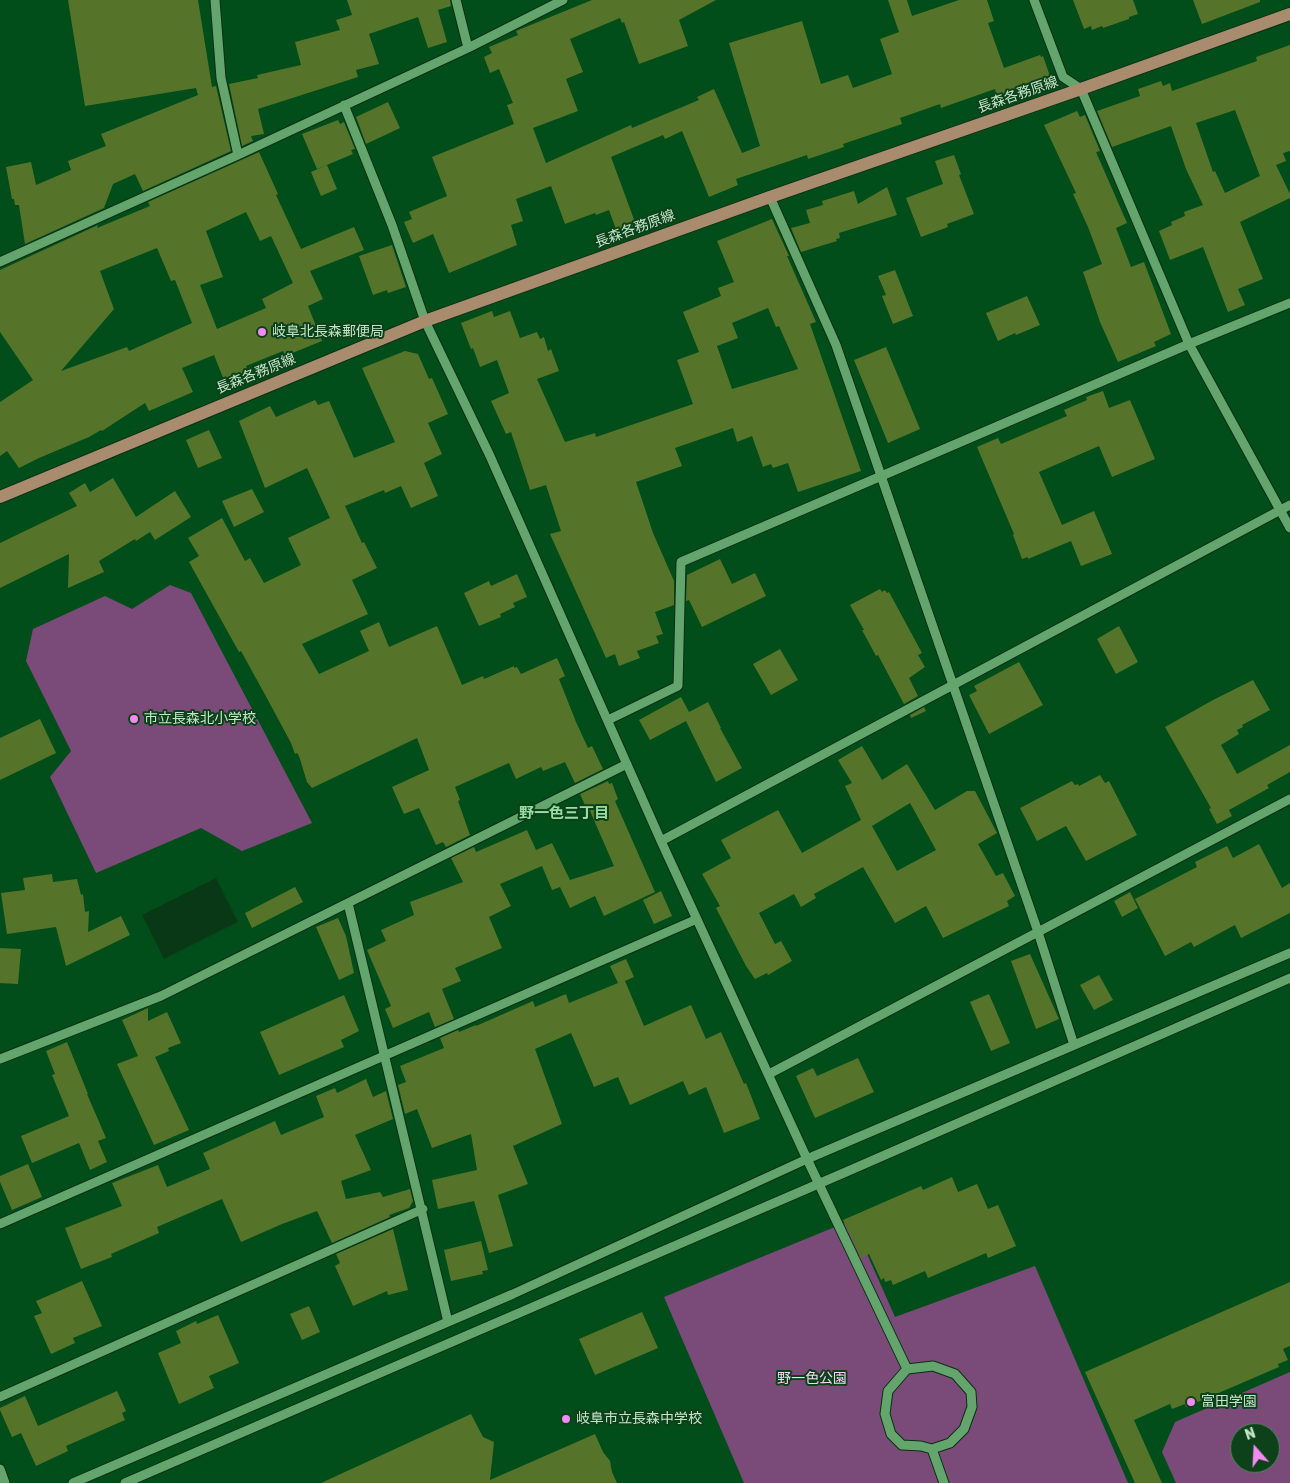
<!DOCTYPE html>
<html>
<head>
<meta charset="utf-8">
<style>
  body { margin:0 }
  #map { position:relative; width:1290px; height:1483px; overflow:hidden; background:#014e1b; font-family:Rubik,sans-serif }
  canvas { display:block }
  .north { position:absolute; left:1230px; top:1423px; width:50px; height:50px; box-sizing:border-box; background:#0c411a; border:1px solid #55825f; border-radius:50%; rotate:341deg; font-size:14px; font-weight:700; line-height:20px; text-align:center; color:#c3e4c6 }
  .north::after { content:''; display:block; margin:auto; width:18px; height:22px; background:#f389f1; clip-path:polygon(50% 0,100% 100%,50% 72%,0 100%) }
</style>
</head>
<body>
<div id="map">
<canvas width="1290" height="1483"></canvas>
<div class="north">N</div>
</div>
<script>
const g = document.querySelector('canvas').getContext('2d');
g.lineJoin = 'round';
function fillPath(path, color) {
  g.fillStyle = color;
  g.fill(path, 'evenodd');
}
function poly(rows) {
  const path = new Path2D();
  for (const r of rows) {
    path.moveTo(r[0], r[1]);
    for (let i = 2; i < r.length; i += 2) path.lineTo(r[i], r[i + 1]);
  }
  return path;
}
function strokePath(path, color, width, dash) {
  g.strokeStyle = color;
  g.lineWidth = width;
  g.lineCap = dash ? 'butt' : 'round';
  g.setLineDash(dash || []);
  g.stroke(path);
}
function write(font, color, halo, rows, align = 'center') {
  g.font = font + ' Rubik,"Noto Sans JP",sans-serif';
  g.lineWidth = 4;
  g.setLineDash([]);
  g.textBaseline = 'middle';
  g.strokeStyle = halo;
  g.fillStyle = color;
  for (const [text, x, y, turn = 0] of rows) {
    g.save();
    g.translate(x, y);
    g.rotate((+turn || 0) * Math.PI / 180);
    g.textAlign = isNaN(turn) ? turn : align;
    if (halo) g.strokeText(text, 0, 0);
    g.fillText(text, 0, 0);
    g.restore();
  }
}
fillPath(poly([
  [170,585,191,593,312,823,242,851,201,828,96,873,50,777,71,751,26,661,33,629,105,596,132,609],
  [852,1220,895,1317,1035,1266,1128,1483,744,1483,664,1297],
  [1290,1372,1290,1483,1176,1483,1162,1452,1175,1422],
  [1240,1433,1270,1433,1270,1463,1240,1463]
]), '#7a4b78');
fillPath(poly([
  [216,878,238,922,164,959,142,915]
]), '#093816');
fillPath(poly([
  [68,0,198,0,212,87,216,86,231,151,143,191,135,174,113,184,104,208,25,244,19,205,15,205,14,199,12,199,6,167,31,162,36,185,71,170,68,161,106,146,101,134,198,95,196,88,85,106],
  [347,0,450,0,451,6,438,10,447,42,428,48,418,17,369,34,379,64,356,70,358,77,258,109,264,134,251,136,253,141,242,146,229,84,258,78,257,75,301,65,295,42,340,30,336,20,352,15],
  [592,0,716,0,679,20,688,46,639,64,624,22,622,23,620,18,570,39,583,72,566,79,578,111,533,128,546,163,631,125,632,128,699,100,697,97,714,89,742,153,760,146,729,43,802,21,821,84,848,75,853,88,892,74,880,39,899,32,888,0,907,0,912,16,959,0,987,0,994,21,988,23,1004,68,1040,55,1041,57,1043,56,1051,79,1018,92,1017,90,997,97,995,89,941,108,940,104,900,118,902,124,843,144,844,147,808,159,807,155,736,179,738,185,709,197,682,131,665,139,663,135,611,157,636,225,617,232,609,210,596,215,595,213,565,224,551,186,516,199,523,221,511,225,517,245,449,273,433,234,413,243,404,222,412,219,409,212,447,196,432,157,514,124,507,105,513,103,499,69,490,73,484,57,492,53,489,47,518,35,516,31],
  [1073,0,1133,0,1138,14,1129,17,1129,19,1103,28,1102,26,1092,30,1091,26,1084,29],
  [1193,0,1260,0,1260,2,1202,24],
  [1290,45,1290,151,1283,153,1286,161,1276,165,1290,194,1290,198,1240,222,1263,279,1238,289,1245,305,1228,312,1203,247,1170,260,1159,231,1172,225,1171,222,1185,216,1184,212,1203,205,1186,169,1171,126,1112,147,1097,111,1140,96,1138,89,1161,81,1163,86,1170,83,1172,91,1257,61,1256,57],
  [1235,110,1260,176,1225,193,1215,171,1213,172,1196,123],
  [388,102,400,128,366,144,356,117],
  [1077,111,1080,117,1085,115,1100,151,1096,152,1127,223,1116,228,1131,267,1144,262,1171,334,1154,342,1156,346,1118,362,1100,322,1083,272,1102,264,1088,227,1073,194,1076,193,1044,125],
  [338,120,340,124,344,122,355,149,351,150,353,154,317,169,302,134],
  [259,152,278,194,276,195,301,249,354,227,364,250,310,271,323,299,308,306,322,341,285,356,283,351,246,366,248,372,224,380,214,355,182,368,193,392,149,411,145,403,102,431,101,430,89,437,39,458,19,468,7,451,0,456,0,402,33,380,0,332,0,270,98,225,97,228,150,206,148,202],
  [246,212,260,241,271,236,293,283,262,299,266,308,217,329,200,285,223,277,206,231],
  [157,248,171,281,175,280,192,323,129,351,127,347,61,371,114,309,100,271],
  [954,155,961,174,959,175,974,214,947,224,948,227,921,237,906,198,943,184,935,161],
  [327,165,337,189,321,196,311,172],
  [887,187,897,215,839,233,840,238,836,239,837,241,801,252,791,228,810,223,806,210,823,205,822,201,854,191,858,204],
  [772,219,789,256,787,256,816,322,810,324,861,471,798,492,788,463,773,468,771,464,763,467,752,436,737,442,733,428,675,448,682,466,636,482,653,533,674,581,674,605,655,612,663,634,656,636,659,643,637,651,640,658,619,666,615,654,606,658,550,534,561,531,546,485,530,490,511,432,506,434,491,401,509,393,497,360,480,367,473,348,471,349,461,323,492,311,494,317,510,311,520,338,537,332,540,339,544,337,548,351,551,349,559,371,537,379,565,442,595,433,596,437,693,404,677,360,699,352,683,312,721,296,718,288,734,282,717,241],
  [768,308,776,327,779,326,798,369,732,389,717,346,738,338,732,323],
  [392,245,406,287,388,293,387,290,373,295,359,256],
  [895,270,913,316,893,324,882,296,886,295,878,276],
  [1027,296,1040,325,1016,335,1015,333,998,341,986,313],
  [886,347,920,429,888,443,854,360],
  [405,351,418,354,429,379,432,378,448,414,428,423,442,454,424,463,438,496,411,508,401,486,385,493,384,490,345,506,362,543,364,542,377,568,352,580,368,614,302,644,319,674,369,651,360,631,379,622,389,647,437,626,462,685,483,676,484,679,514,666,514,668,517,667,521,674,557,658,565,676,559,679,576,722,588,748,592,746,603,769,575,783,565,762,543,771,541,767,516,779,509,763,455,787,460,800,458,801,470,835,446,847,443,842,436,845,419,808,404,814,392,787,429,770,417,738,312,788,307,782,299,756,297,753,295,754,291,743,269,702,241,651,239,652,189,562,199,556,188,538,222,518,245,561,250,558,264,583,301,565,288,538,330,518,307,468,265,488,239,421,270,406,276,417,315,400,318,405,329,401,354,458,395,442,362,368],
  [1103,391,1109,408,1130,400,1155,459,1112,477,1099,446,1039,472,1062,525,1094,511,1112,554,1081,566,1071,541,1028,559,1028,557,1022,559,1013,535,1014,534,977,447,998,438,1001,444,1067,416,1064,410,1087,400,1086,397],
  [209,430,222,458,198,468,186,440],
  [113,478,136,517,175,491,191,517,155,540,150,532,136,541,135,539,99,561,104,572,68,588,69,554,0,588,0,543,77,506,69,493,85,483,90,492],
  [252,489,264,512,234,527,222,501],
  [720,559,732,584,755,573,766,596,702,627,689,600,686,601,687,575],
  [517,574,527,597,513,603,515,607,500,614,501,617,479,626,464,593,489,581,491,586],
  [880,589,882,592,885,590,887,593,889,592,922,653,918,655,925,667,909,678,918,696,904,704,878,655,876,656,862,630,864,630,850,605],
  [1119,626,1138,662,1116,674,1097,639],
  [780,649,798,680,771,695,753,664],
  [1019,662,1043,705,989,734,969,695,977,691,974,686],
  [1253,680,1270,710,1242,725,1243,727,1237,730,1239,734,1221,745,1237,774,1290,745,1290,772,1267,785,1269,788,1229,810,1232,816,1217,824,1209,809,1211,808,1165,727,1213,700],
  [681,697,689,712,708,702,721,728,720,728,742,768,716,782,686,721,650,740,639,720],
  [924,707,926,711,911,718,910,715],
  [40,719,56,753,0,780,0,738],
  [862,746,882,780,907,764,935,810,967,791,975,791,997,833,978,844,996,876,1003,873,1015,896,1007,901,1009,906,943,938,926,906,895,923,863,867,814,894,816,898,801,907,794,894,759,913,775,944,781,941,792,961,768,975,767,973,755,979,746,966,716,908,720,906,702,874,731,858,721,840,778,810,802,853,861,820,845,786,852,783,838,760],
  [910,803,936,850,897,871,872,826],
  [1100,775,1105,783,1109,781,1137,835,1086,861,1066,826,1037,841,1020,808,1072,781,1075,785,1078,784,1079,786],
  [608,781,609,784,612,783,618,799,615,801,655,892,604,916,595,896,570,908,560,887,552,890,542,866,500,884,511,906,489,917,502,948,455,968,461,981,442,989,454,1019,435,1027,429,1012,393,1028,385,1009,391,1006,367,950,386,941,381,930,414,915,410,902,463,882,451,858,474,847,476,852,527,830,536,850,552,843,570,880,614,866,590,811,588,812,580,794],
  [1259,844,1282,888,1290,883,1290,913,1241,938,1235,925,1194,947,1191,942,1165,956,1135,899,1197,867,1195,862,1227,846,1233,858],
  [52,874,53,882,77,879,81,895,83,894,85,912,89,911,88,932,121,916,130,935,66,966,56,927,7,934,1,893,25,890,23,878],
  [295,887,303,902,252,928,245,913],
  [661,891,672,916,654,924,643,900],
  [1130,892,1138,908,1122,917,1114,901],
  [338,918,346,936,354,973,339,980,316,927],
  [0,948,21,949,18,984,0,983],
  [1030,954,1059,1019,1036,1029,1011,961],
  [626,959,634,977,625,981,644,1026,691,1005,706,1039,721,1032,744,1084,746,1083,760,1119,724,1133,706,1087,689,1095,683,1081,630,1105,618,1077,594,1087,571,1033,535,1049,562,1124,513,1146,528,1184,498,1195,513,1246,489,1253,474,1201,438,1209,432,1180,477,1170,471,1134,432,1148,417,1109,405,1114,398,1085,406,1082,400,1066,444,1048,440,1038,458,1030,459,1032,476,1025,476,1026,533,1001,535,1007,566,994,569,1003,618,983,610,966],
  [1099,975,1113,1000,1094,1010,1080,985],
  [989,994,1010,1043,991,1051,970,1002],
  [344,995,359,1031,341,1040,344,1047,279,1075,260,1032],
  [148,1008,148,1021,167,1012,181,1043,168,1048,169,1051,155,1057,189,1130,154,1145,117,1064,138,1056,122,1020],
  [67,1042,88,1094,87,1094,106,1138,98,1141,107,1162,90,1170,79,1143,32,1163,21,1136,69,1116,52,1075,55,1074,46,1051],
  [858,1058,874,1092,815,1118,796,1076,813,1068,817,1076],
  [366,1079,373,1097,386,1091,393,1119,355,1135,371,1170,341,1181,346,1199,380,1192,383,1197,410,1189,413,1201,409,1208,389,1215,390,1217,332,1243,317,1211,282,1224,241,1242,222,1199,157,1227,159,1233,111,1254,112,1257,81,1269,65,1228,122,1206,112,1183,158,1165,167,1187,210,1169,203,1153,275,1121,281,1135,324,1117,316,1096,335,1088,337,1093],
  [28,1164,42,1197,12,1210,0,1182,0,1176],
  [952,1177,958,1192,977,1184,988,1209,998,1205,1016,1246,988,1258,986,1253,928,1278,925,1271,893,1285,891,1280,885,1282,884,1278,881,1280,869,1254,861,1258,843,1220,921,1186,923,1190],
  [393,1229,408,1290,388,1295,387,1291,353,1306,335,1266,340,1263,336,1254],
  [481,1241,488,1270,482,1271,483,1274,451,1281,444,1250],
  [82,1281,102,1326,73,1338,75,1343,51,1354,34,1316,42,1313,36,1301],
  [1290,1282,1290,1346,1283,1349,1288,1360,1278,1364,1279,1367,1186,1407,1185,1404,1172,1409,1170,1404,1134,1420,1162,1483,1135,1483,1085,1372],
  [309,1306,320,1332,302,1340,290,1314],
  [642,1312,658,1348,595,1375,579,1339],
  [218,1315,239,1363,209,1376,214,1388,179,1404,158,1353,181,1343,176,1331,196,1321,197,1324],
  [117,1391,126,1411,122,1413,125,1420,66,1446,68,1451,36,1466,21,1433,12,1437,0,1410,0,1408,25,1396,38,1426],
  [471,1414,483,1437,494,1442,490,1480,595,1434,603,1452,610,1461,612,1472,617,1483,321,1483]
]), '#56732a');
const minor = poly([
  [215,0,221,78,238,155],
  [456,0,468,48],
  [1034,0,1063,77,1081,89,1189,344,1290,528],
  [344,105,392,225,425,321,490,456,661,841,807,1159,907,1369],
  [770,197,836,345,1038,932,1074,1045],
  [0,262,238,155,468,48,563,0],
  [608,720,678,686,681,562,1189,344,1290,303],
  [661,841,1290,505],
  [348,903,448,1322],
  [0,1059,161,996,627,764],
  [769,1074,1290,799],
  [0,1224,697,919],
  [933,1366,955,1374,971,1392,972,1407,964,1429,950,1443,932,1449,921,1446,902,1445,891,1434,885,1414,888,1391,907,1369,933,1366],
  [0,1397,423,1209],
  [932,1449,944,1483],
  [0,1469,5,1483],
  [73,1483,513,1294,807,1159,1290,953],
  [125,1483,846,1172,1290,978]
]);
const major = poly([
  [0,497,425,321,770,197,1081,89,1290,14]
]);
strokePath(minor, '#0b2f13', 11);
strokePath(major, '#0b2f13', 14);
strokePath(minor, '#64a56e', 9);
strokePath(major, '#a98b6e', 12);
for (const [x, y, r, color] of [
  [262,332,5,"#f389f1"],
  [134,719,5,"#f389f1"],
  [1191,1402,5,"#f389f1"],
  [566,1419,5,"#f389f1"]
]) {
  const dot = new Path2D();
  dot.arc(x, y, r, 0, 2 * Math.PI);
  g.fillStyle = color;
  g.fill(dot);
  strokePath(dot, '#0c411a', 2);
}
write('14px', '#c3e4c6', '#0c411a', [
  ["長森各務原線",1018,95,-19],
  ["長森各務原線",635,229,-20],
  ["長森各務原線",256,374,-22]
]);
write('14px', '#c3e4c6', '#0c411a', [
  ["岐阜北長森郵便局",272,332],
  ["市立長森北小学校",144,719],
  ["富田学園",1201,1402],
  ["岐阜市立長森中学校",576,1419]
], 'left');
write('14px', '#f9d3f7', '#0c411a', [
  ["野一色公園",812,1379]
]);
write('bold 15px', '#99dda2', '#0c411a', [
  ["野一色三丁目",564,814]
]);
</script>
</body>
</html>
